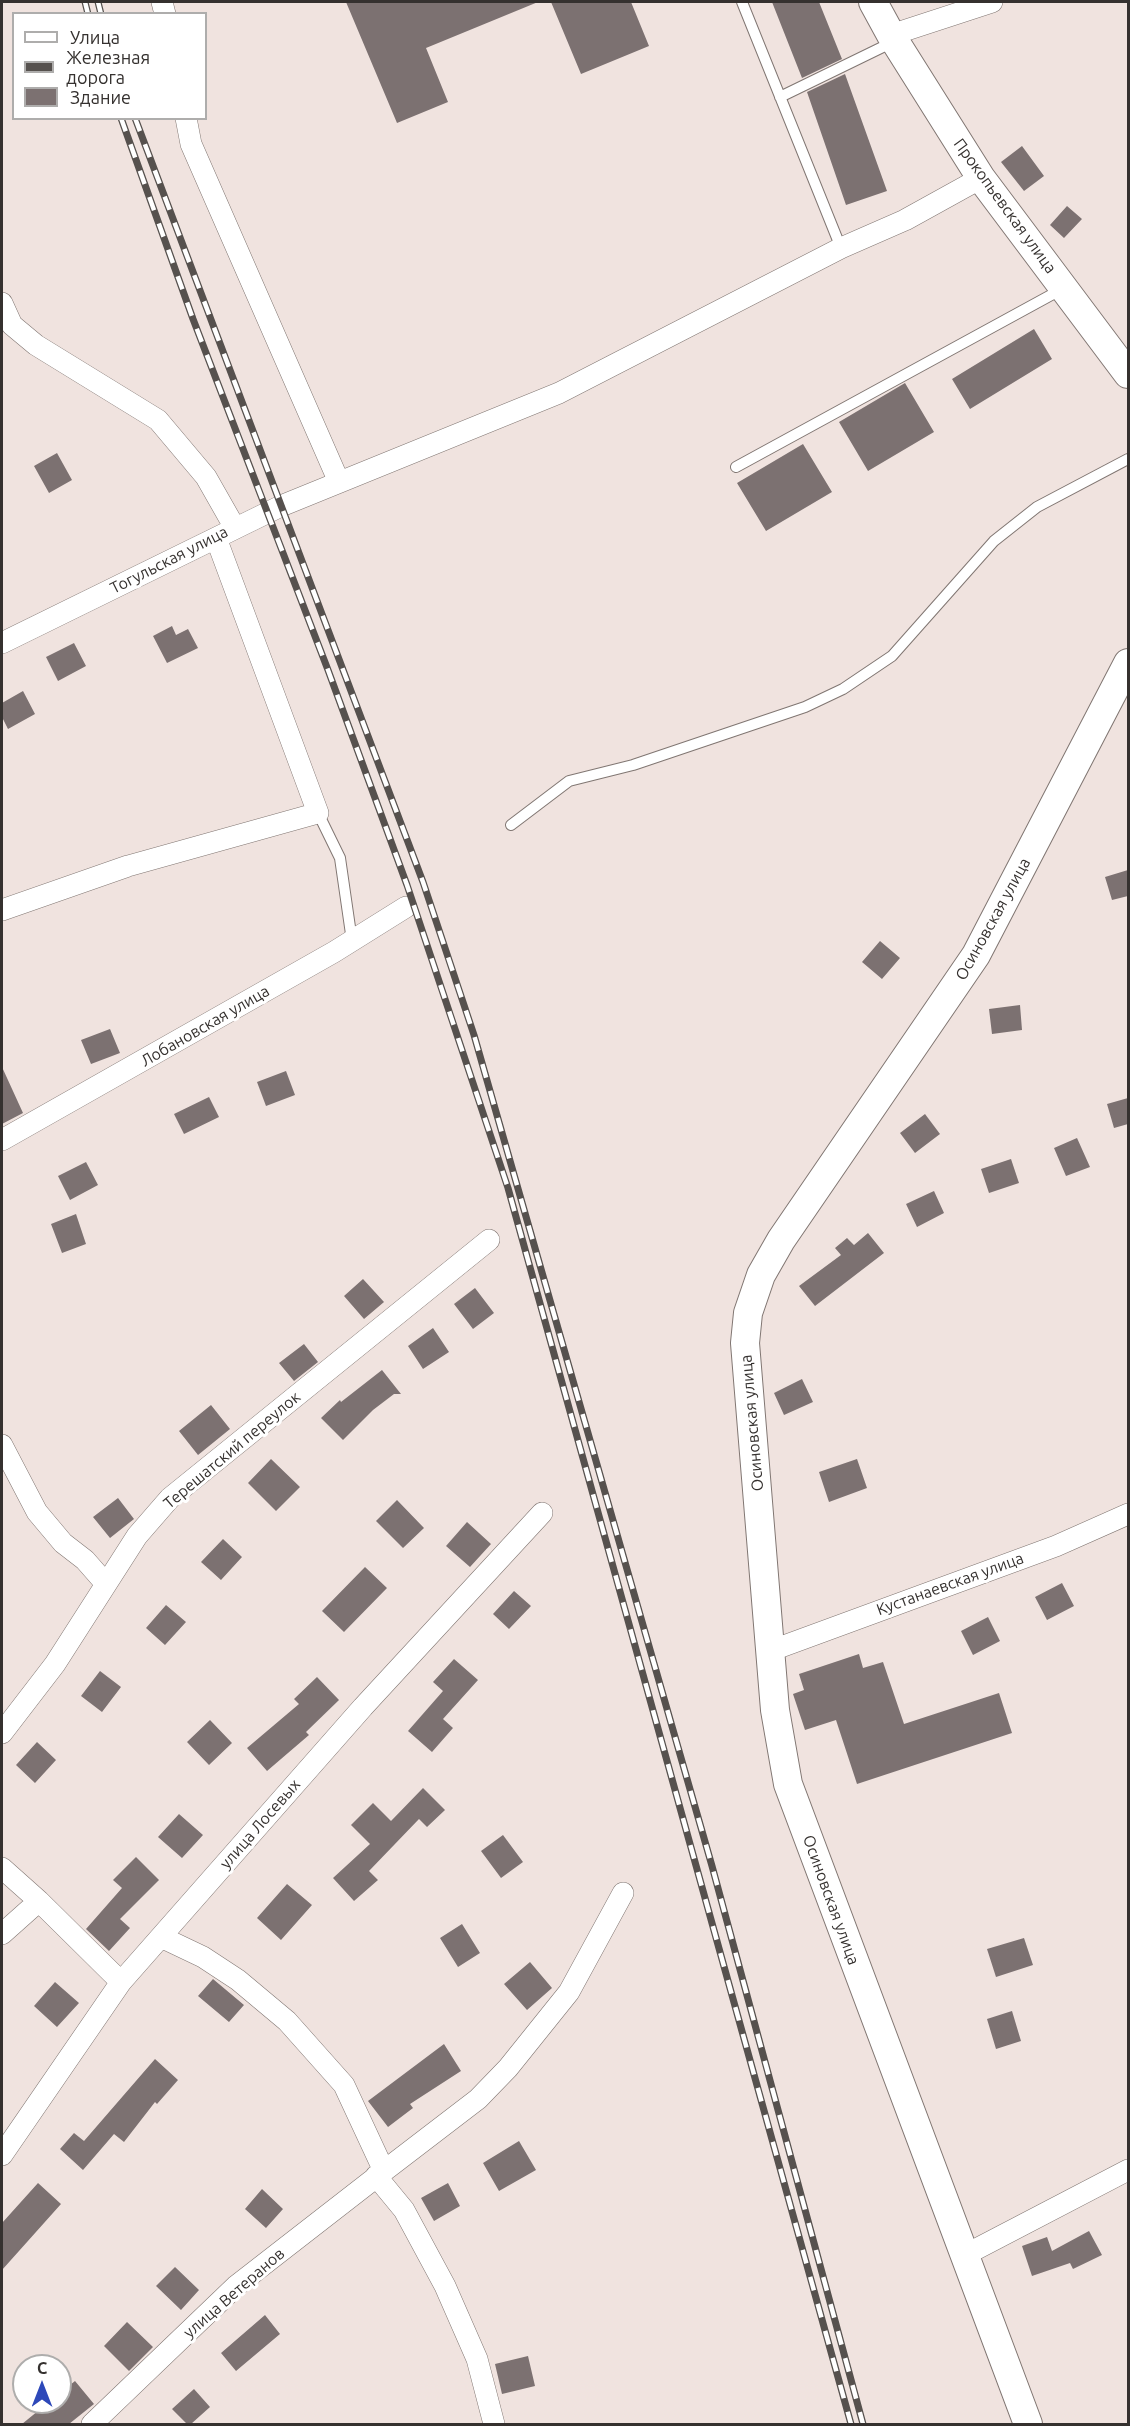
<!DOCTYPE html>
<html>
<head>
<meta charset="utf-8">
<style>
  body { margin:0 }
  #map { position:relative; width:1130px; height:2426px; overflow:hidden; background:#f0e3df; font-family:Ubuntu,sans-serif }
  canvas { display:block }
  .frame { position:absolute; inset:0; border:3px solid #35312f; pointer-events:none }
  .legend { position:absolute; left:12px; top:12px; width:195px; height:108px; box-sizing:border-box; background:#fff; border:2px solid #aeadac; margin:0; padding:8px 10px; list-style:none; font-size:18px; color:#35312f }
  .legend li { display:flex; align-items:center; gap:12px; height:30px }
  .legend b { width:30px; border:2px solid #aeadac }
  .north { position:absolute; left:12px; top:2354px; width:60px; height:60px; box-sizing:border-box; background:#fff; border:2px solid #aeadac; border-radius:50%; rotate:0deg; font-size:16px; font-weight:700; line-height:24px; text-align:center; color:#35312f }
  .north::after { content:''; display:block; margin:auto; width:21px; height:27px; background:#2d48b9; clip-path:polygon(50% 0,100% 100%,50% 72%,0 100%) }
</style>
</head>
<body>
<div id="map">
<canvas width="1130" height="2426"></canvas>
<div class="frame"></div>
<ul class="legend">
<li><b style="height:8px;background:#fff"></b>Улица</li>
<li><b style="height:8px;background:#56514e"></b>Железная дорога</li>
<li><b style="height:16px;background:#7c7171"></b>Здание</li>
</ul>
<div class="north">С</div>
</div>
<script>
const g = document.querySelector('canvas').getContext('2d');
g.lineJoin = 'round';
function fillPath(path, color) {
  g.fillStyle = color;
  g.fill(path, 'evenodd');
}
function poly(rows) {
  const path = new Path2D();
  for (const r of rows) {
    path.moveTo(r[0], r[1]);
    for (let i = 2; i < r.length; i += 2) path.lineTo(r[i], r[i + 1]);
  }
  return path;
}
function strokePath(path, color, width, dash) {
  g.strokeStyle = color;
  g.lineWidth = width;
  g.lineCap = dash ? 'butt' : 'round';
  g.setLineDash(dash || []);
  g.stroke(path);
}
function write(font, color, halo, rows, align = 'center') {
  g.font = font + ' Ubuntu,sans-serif';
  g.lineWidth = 6;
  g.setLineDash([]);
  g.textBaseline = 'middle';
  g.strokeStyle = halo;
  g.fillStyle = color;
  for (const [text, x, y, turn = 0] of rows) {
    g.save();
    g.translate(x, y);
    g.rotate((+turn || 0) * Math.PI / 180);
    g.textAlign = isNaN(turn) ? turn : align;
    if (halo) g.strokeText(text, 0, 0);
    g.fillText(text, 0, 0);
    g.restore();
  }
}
fillPath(poly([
  [346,2,538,2,426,48,448,102,397,123],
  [551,2,631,2,649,46,581,74],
  [772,2,819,2,842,59,802,78],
  [845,74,887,191,846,205,807,92],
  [1022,146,1044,176,1024,191,1001,162],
  [1067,206,1082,219,1064,238,1050,225],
  [1034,329,1052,359,970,409,952,379],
  [905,383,934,432,868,471,839,422],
  [803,444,832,492,766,531,737,483],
  [57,453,72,480,49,493,34,466],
  [172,626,176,635,188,629,198,648,167,663,153,636],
  [74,643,86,666,58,681,46,657],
  [23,691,35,714,8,729,2,717,2,703],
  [1128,870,1128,896,1112,900,1105,877],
  [880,941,900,958,882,979,862,962],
  [1020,1005,1022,1030,992,1034,989,1009],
  [110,1029,120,1053,91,1064,81,1040],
  [2,1067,23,1113,2,1124],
  [286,1071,295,1095,266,1106,257,1082],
  [209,1097,219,1117,184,1134,174,1114],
  [1128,1098,1128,1124,1114,1128,1107,1104],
  [925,1114,940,1134,915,1153,900,1133],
  [1077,1138,1090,1167,1066,1176,1054,1148],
  [1011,1159,1019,1183,989,1193,981,1169],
  [86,1162,98,1185,70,1200,58,1176],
  [934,1191,944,1213,917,1227,906,1204],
  [76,1214,86,1244,62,1253,51,1224],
  [868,1233,884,1253,815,1306,799,1286,841,1255,835,1248,847,1238,854,1245],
  [363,1279,384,1302,364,1319,344,1296],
  [475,1288,494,1313,473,1329,454,1304],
  [433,1328,449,1352,423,1369,408,1346],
  [304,1344,318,1362,294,1381,279,1363],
  [382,1370,401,1394,394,1394,373,1410,343,1440,321,1418,340,1400,341,1402],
  [802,1379,813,1402,784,1415,774,1393],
  [211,1405,230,1429,198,1455,179,1431],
  [271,1459,300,1487,276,1511,248,1483],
  [857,1459,867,1488,829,1502,819,1472],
  [118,1498,134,1519,110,1538,93,1517],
  [397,1500,424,1528,403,1548,376,1521],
  [467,1522,491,1544,470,1567,446,1546],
  [223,1539,242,1557,221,1580,201,1562],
  [365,1567,387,1588,344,1632,322,1611],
  [1062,1583,1074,1606,1047,1620,1035,1597],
  [514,1591,531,1606,509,1629,493,1614],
  [166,1605,186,1622,165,1645,146,1628],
  [988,1617,1000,1641,973,1655,961,1631],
  [859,1654,863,1668,883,1662,904,1724,999,1693,1012,1733,857,1784,836,1720,805,1730,793,1694,804,1690,799,1674],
  [454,1659,478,1680,443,1719,453,1728,432,1752,408,1731,443,1691,433,1682],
  [100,1671,121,1687,102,1712,81,1696],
  [317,1677,339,1700,306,1732,309,1735,267,1771,247,1748,299,1704,294,1699],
  [210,1720,232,1743,209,1765,187,1742],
  [37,1742,56,1760,35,1783,16,1765],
  [423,1788,445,1810,427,1827,419,1819,369,1871,378,1880,354,1901,333,1878,370,1844,351,1825,373,1803,391,1821],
  [179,1814,203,1835,182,1858,158,1837],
  [503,1835,523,1862,501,1878,481,1851],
  [136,1857,159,1880,120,1919,130,1928,109,1951,86,1929,122,1888,113,1880],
  [287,1884,312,1905,281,1940,257,1918],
  [462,1924,480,1953,458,1967,440,1938],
  [1024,1938,1033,1965,996,1977,987,1949],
  [530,1962,552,1988,527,2010,504,1984],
  [213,1979,244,2005,229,2022,198,1996],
  [55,1982,79,2003,57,2027,34,2006],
  [1012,2011,1021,2041,996,2049,987,2019],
  [444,2044,461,2071,410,2104,413,2108,388,2127,368,2101],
  [155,2059,178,2080,157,2104,155,2102,124,2142,114,2134,83,2170,60,2149,74,2133,84,2141],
  [519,2141,536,2170,499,2191,483,2163],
  [38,2183,61,2204,2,2270,2,2223],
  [448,2183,460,2206,434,2221,421,2198],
  [262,2189,283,2209,266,2228,245,2209],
  [1089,2231,1102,2255,1073,2269,1070,2263,1032,2276,1022,2246,1047,2237,1052,2251],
  [175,2267,199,2290,181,2310,156,2286],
  [265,2315,280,2334,236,2371,221,2353],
  [127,2322,153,2347,129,2371,104,2346],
  [528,2356,535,2386,502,2394,495,2364],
  [75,2381,94,2404,69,2424,22,2424,49,2402,60,2402,60,2393],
  [194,2389,210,2407,191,2424,187,2424,172,2409]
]), '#7c7171');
const lane = poly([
  [742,2,841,248],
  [780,97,893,42],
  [736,467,1064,288],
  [318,813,340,858,352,941],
  [511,825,569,781,633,765,805,707,843,689,892,656,994,541,1037,507,1128,459]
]);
const street = poly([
  [162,2,165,14],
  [891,35,992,2],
  [186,118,191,144,339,482],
  [2,303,12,325,36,345,158,420,206,477,235,528],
  [2,643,281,506,559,393,841,248,905,220,981,178],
  [2,910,128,866,318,813,216,538],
  [2,1140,334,952,406,907],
  [2,1445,37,1512,63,1543,85,1560,106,1584],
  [770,1651,1056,1546,1128,1514],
  [2,1733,55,1664,137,1536,170,1498,489,1240],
  [2,1868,39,1901,121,1982],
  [2,1934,39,1901],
  [2,2155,121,1982,363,1707,542,1513],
  [384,2171,478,2099,508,2068,569,1992,623,1893],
  [376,2176,404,2210,445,2286,477,2359,494,2424],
  [963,2256,1128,2170],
  [92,2424,236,2286,384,2171,344,2085,287,2021,238,1980,203,1957,161,1937]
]);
const secondary = poly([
  [873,2,891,35,981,178,1128,374],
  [1028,2424,788,1784,775,1710,745,1343,748,1313,761,1275,781,1240,976,955,1128,663]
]);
strokePath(lane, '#807672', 12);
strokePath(street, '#807672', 22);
strokePath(secondary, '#807672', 30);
strokePath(lane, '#fff', 10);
strokePath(street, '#fff', 21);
strokePath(secondary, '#fff', 28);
const rail = poly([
  [85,2,88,14],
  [98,2,101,14],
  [121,118,193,319,328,670,407,885,508,1188,851,2424],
  [135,118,423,882,474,1035,712,1866,863,2424]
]);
strokePath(rail, '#56514e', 7);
strokePath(rail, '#fff', 4.5, [14]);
write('16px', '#35312f', '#fff', [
  ["Прокопьевская улица",1005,206,54],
  ["Тогульская улица",169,560,-27],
  ["Осиновская улица",993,919,-61],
  ["Лобановская улица",205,1026,-30],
  ["Осиновская улица",752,1423,-95],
  ["Терешатский переулок",232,1450,-40],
  ["Кустанаевская улица",950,1584,-20],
  ["улица Лосевых",260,1824,-49],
  ["Осиновская улица",831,1900,70],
  ["улица Ветеранов",234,2293,-41]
]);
</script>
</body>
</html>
